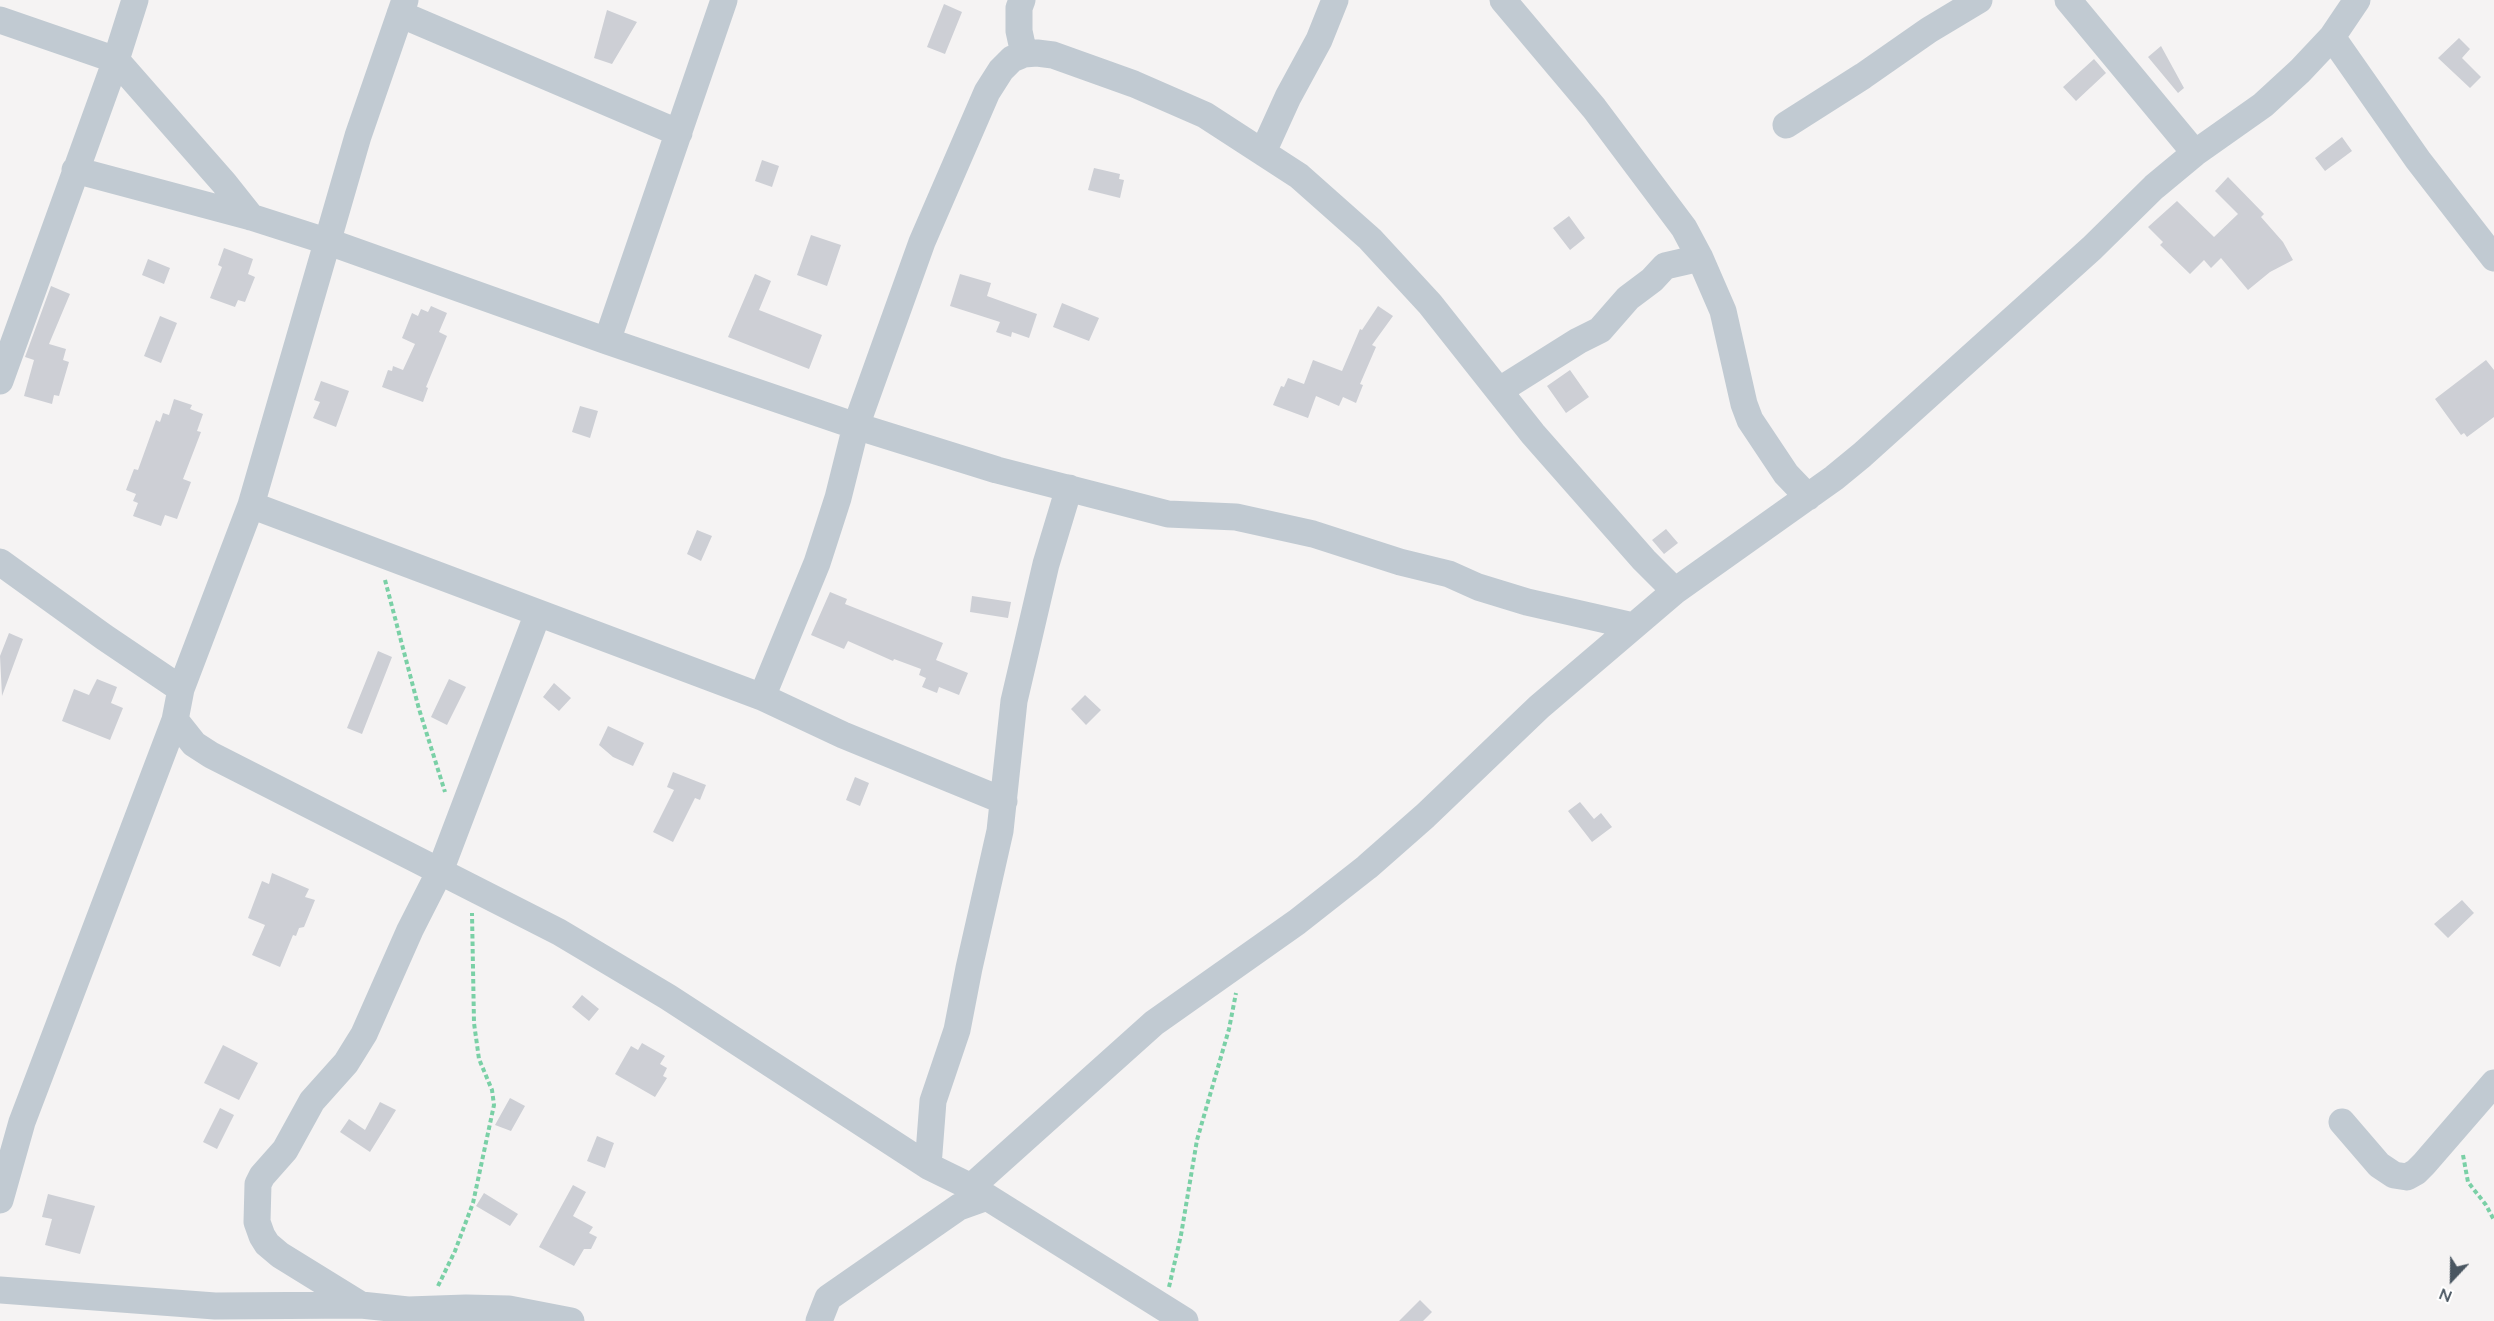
<!DOCTYPE html>
<html>
<head>
<meta charset="utf-8">
<style>
  body { margin:0 }
  #map { position:relative; width:2494px; height:1321px; overflow:hidden; background:#f5f3f3; font-family:Lato,sans-serif }
  canvas { display:block }
  .north { position:absolute; left:2422px; top:1249px; width:60px; height:60px; -webkit-text-stroke:4px #fff; paint-order:stroke; rotate:202deg; font-size:16px; font-weight:700; line-height:24px; text-align:center; color:#4a5661 }
  .north::after { content:''; display:block; margin:auto; width:21px; height:27px; background:#4a5661; clip-path:polygon(50% 0,100% 100%,50% 72%,0 100%) }
</style>
</head>
<body>
<div id="map">
<canvas width="2494" height="1321"></canvas>
<div class="north">N</div>
</div>
<script>
const g = document.querySelector('canvas').getContext('2d');
g.lineJoin = 'round';
function fillPath(path, color) {
  g.fillStyle = color;
  g.fill(path, 'evenodd');
}
function poly(rows) {
  const path = new Path2D();
  for (const r of rows) {
    path.moveTo(r[0], r[1]);
    for (let i = 2; i < r.length; i += 2) path.lineTo(r[i], r[i + 1]);
  }
  return path;
}
function strokePath(path, color, width, dash) {
  g.strokeStyle = color;
  g.lineWidth = width;
  g.lineCap = dash ? 'butt' : 'round';
  g.setLineDash(dash || []);
  g.stroke(path);
}
fillPath(poly([
  [944,4,962,12,945,54,927,47],
  [607,10,637,22,612,64,594,58],
  [2459,38,2470,49,2462,58,2481,77,2470,88,2438,58],
  [2161,46,2184,88,2178,93,2148,57],
  [2094,59,2106,73,2076,101,2063,87],
  [2342,137,2352,151,2325,171,2315,158],
  [762,160,779,166,772,187,755,181],
  [1094,168,1120,174,1119,179,1124,180,1120,198,1088,190],
  [2228,177,2264,214,2261,217,2283,242,2293,260,2270,272,2248,290,2221,258,2211,268,2204,260,2190,274,2160,245,2163,242,2148,227,2177,201,2214,237,2238,214,2215,191],
  [1569,216,1585,238,1570,250,1553,228],
  [811,235,841,245,827,286,797,275],
  [224,248,253,259,248,274,255,277,245,302,238,300,235,307,210,298,222,267,218,265],
  [148,259,170,268,164,284,142,275],
  [755,274,771,281,759,310,822,335,809,369,728,337],
  [960,274,991,283,987,296,1037,314,1029,338,1012,332,1011,337,996,332,1000,322,950,306],
  [51,286,70,294,49,344,66,349,63,360,69,362,59,396,54,395,52,404,24,396,34,360,25,357],
  [1062,303,1099,318,1089,341,1053,327],
  [431,306,447,313,439,332,447,336,426,387,428,388,423,402,382,387,388,370,392,371,393,366,403,370,415,344,402,338,412,313,418,316,421,309,428,312],
  [1378,306,1393,316,1372,345,1376,347,1360,384,1363,385,1356,403,1343,397,1339,406,1316,396,1308,418,1273,405,1281,386,1284,387,1288,378,1304,384,1313,360,1342,371,1360,329,1362,330],
  [160,316,177,323,161,363,144,356],
  [2486,360,2494,370,2494,417,2467,437,2464,433,2461,435,2435,399],
  [1570,370,1589,397,1566,413,1547,386],
  [321,381,349,391,336,427,313,418,320,402,314,400],
  [174,399,192,405,190,409,203,414,197,431,201,432,183,479,191,482,177,519,165,515,161,526,133,516,138,503,133,501,136,494,126,490,134,469,138,470,156,420,160,422,163,413,169,415],
  [580,406,598,411,590,438,572,432],
  [1666,529,1678,543,1664,554,1652,540],
  [697,530,712,536,701,561,687,554],
  [830,592,847,599,845,604,943,643,936,660,968,673,959,695,939,687,937,693,922,687,926,678,919,675,921,669,894,659,893,661,848,641,844,649,811,635],
  [972,596,1011,602,1008,618,970,612],
  [9,633,23,639,2,696,0,656],
  [378,651,392,657,362,734,347,728],
  [97,679,117,687,111,703,123,708,110,740,62,721,74,689,89,695],
  [449,679,466,687,447,725,431,717],
  [554,683,571,698,559,711,543,697],
  [1085,695,1101,710,1086,725,1071,709],
  [608,726,644,743,633,766,613,757,599,745],
  [673,772,706,785,700,800,695,798,673,842,653,832,674,790,667,787],
  [855,777,869,783,860,806,846,800],
  [1580,802,1594,819,1601,813,1612,827,1592,842,1568,811],
  [272,873,309,889,305,897,315,900,304,927,299,928,296,936,293,935,280,967,252,955,265,925,248,918,262,881,269,884],
  [2462,900,2474,913,2448,938,2434,924],
  [582,995,599,1009,589,1021,572,1007],
  [642,1043,665,1056,660,1064,667,1068,663,1076,667,1078,655,1097,615,1074,631,1046,638,1050],
  [223,1045,258,1063,239,1100,204,1083],
  [510,1098,525,1106,511,1131,495,1125],
  [380,1102,396,1110,370,1152,340,1132,349,1119,365,1130],
  [220,1108,234,1115,217,1149,203,1142],
  [597,1136,614,1143,605,1168,587,1161],
  [573,1185,586,1192,573,1216,593,1227,589,1233,597,1237,591,1249,584,1249,574,1266,539,1247],
  [484,1193,518,1214,510,1226,476,1206],
  [48,1194,95,1206,80,1254,45,1245,52,1219,42,1217],
  [1420,1300,1432,1312,1423,1321,1399,1321]
]), '#cdcfd5');
strokePath(poly([
  [385,580,419,709,445,792],
  [2463,1155,2468,1182,2486,1205,2494,1220],
  [438,1286,455,1251,473,1203,494,1105,492,1090,479,1059,474,1023,472,913],
  [1169,1287,1181,1235,1197,1140,1229,1029,1236,993]
]), '#7ad0a6', 4, [4.5, 3]);
strokePath(poly([
  [405,0,358,136,251,505,181,689,175,720,194,744,211,755,559,932,668,997,928,1166,971,1187,1185,1321],
  [1022,0,1019,8,1019,31,1024,54],
  [1503,0,1594,108,1684,228,1700,258,1723,311,1744,404,1750,420,1786,474,1808,497],
  [2068,0,2195,153],
  [400,14,679,133],
  [0,20,116,60,224,183,251,217],
  [2332,37,2418,160,2494,258],
  [1786,125,1863,76,1929,30,1979,0],
  [1263,152,1288,97,1319,40,1335,0],
  [75,170,251,217,329,242,607,341,856,426,997,470,1168,514,1236,517,1313,534,1400,562,1449,574,1478,587,1527,602,1633,626],
  [607,341,724,0],
  [0,381,116,60,135,0],
  [1500,390,1578,341,1600,330,1628,298,1652,280,1665,266,1700,258],
  [251,505,762,697,843,735,1004,801],
  [0,562,104,637,181,689],
  [762,697,817,563,838,498,856,426,922,242,987,92,1001,70,1012,59,1024,54,1037,53,1053,55,1134,84,1205,115,1299,176,1370,239,1430,304,1533,434,1644,560,1675,591],
  [2342,1122,2379,1165,2394,1175,2407,1177,2416,1172,2424,1164,2494,1083],
  [928,1166,933,1101,957,1030,969,968,1000,831,1014,701,1046,564,1069,488],
  [971,1187,1154,1023,1297,922,1367,867,1425,816,1539,707,1675,591,1834,478,1862,455,2092,248,2154,187,2195,153,2263,105,2300,71,2332,37,2357,0],
  [0,1200,22,1122,175,720],
  [0,1290,215,1306,361,1305,408,1310,466,1308,509,1309,571,1321],
  [361,1305,280,1255,267,1244,262,1236,257,1222,258,1184,262,1176,285,1150,312,1101,346,1063,364,1034,410,930,440,871,538,613],
  [819,1321,828,1298,959,1207,987,1197]
]), '#c1cad2', 27);
</script>
</body>
</html>
